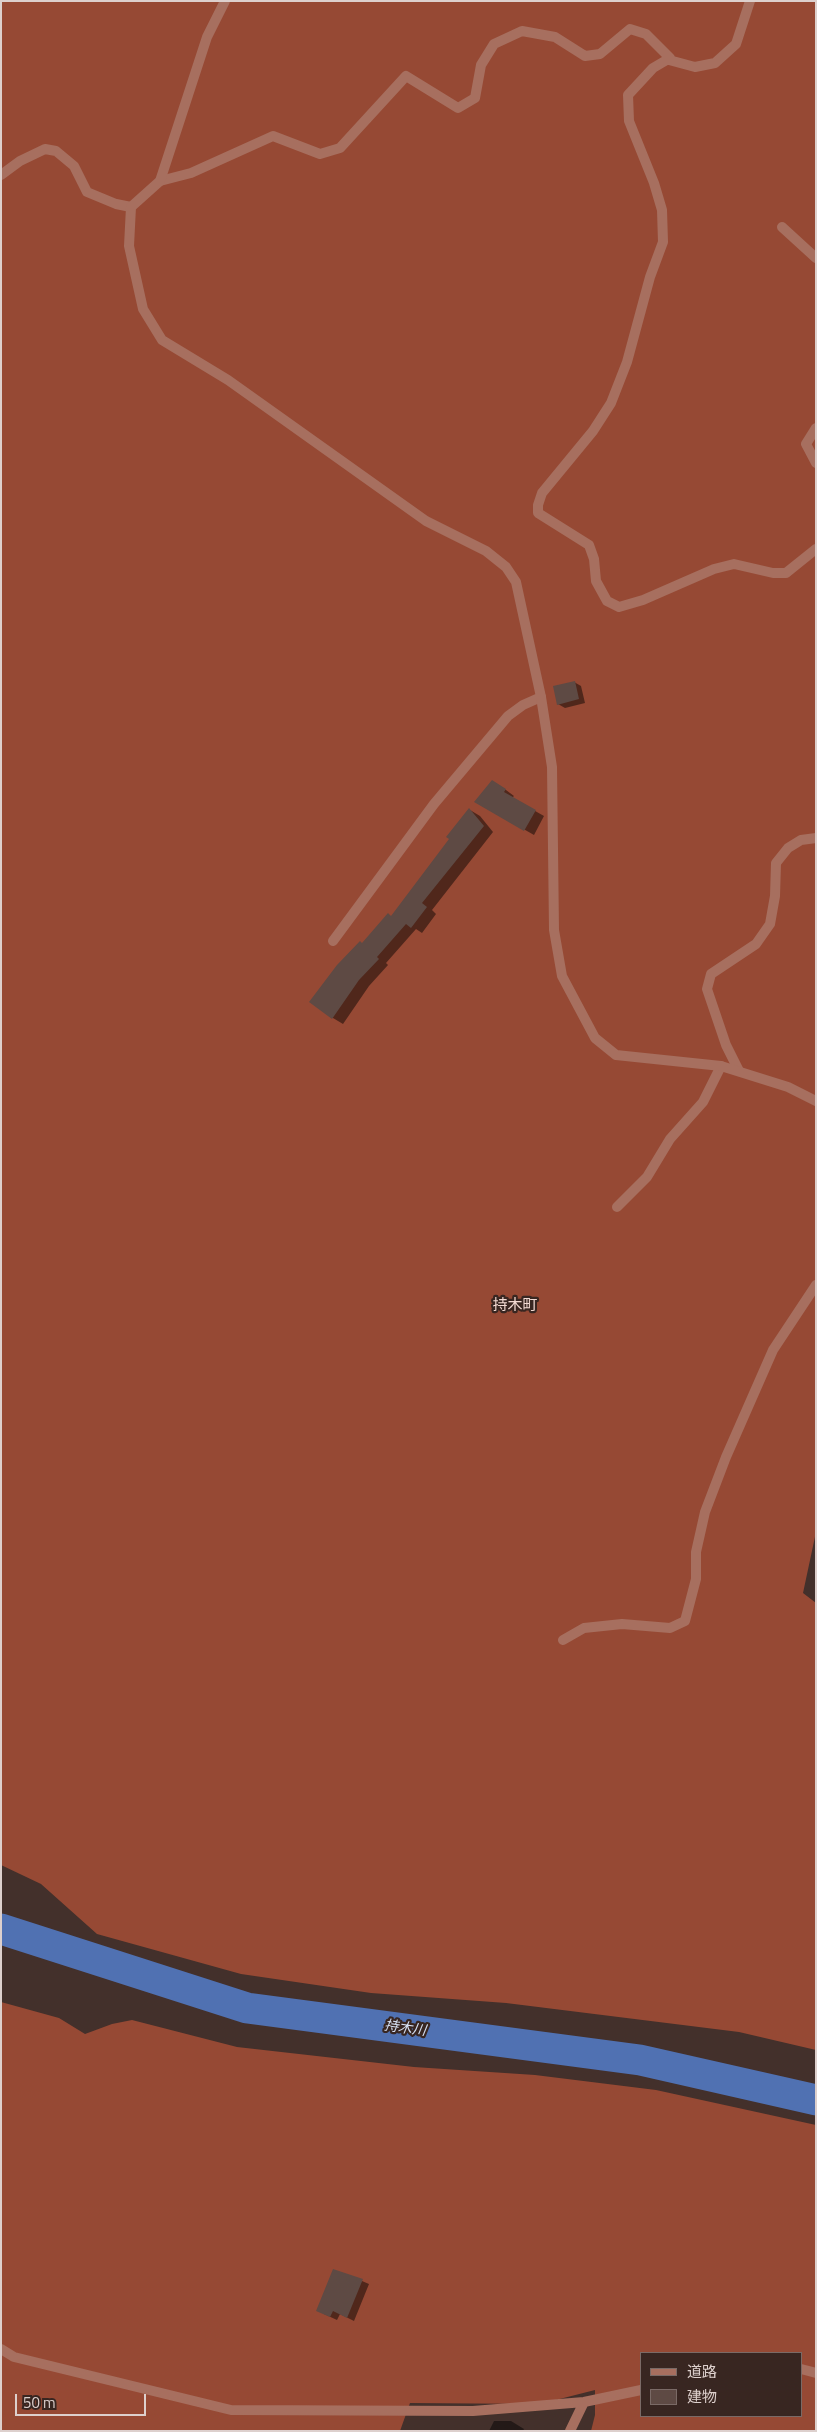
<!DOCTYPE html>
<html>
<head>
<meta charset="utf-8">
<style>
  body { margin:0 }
  #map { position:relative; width:817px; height:2432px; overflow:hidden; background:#43302b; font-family:"Titillium Web","Noto Sans JP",sans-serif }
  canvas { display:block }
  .frame { position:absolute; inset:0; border:2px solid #ddd0cd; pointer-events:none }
  .legend { position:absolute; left:640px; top:2352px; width:162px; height:65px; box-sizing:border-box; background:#382621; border:1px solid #7a6a66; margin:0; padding:6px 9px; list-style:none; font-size:15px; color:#ddd0cd }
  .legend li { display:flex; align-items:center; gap:10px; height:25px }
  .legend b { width:25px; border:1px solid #7a6a66 }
  .scale { position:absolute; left:15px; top:2394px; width:131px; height:22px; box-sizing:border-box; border:2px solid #ddd0cd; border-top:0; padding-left:6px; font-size:15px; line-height:18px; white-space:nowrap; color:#ddd0cd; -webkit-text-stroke:4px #382621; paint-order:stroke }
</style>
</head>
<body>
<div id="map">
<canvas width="817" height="2432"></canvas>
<div class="frame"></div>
<ul class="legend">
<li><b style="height:6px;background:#a76f5f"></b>道路</li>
<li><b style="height:14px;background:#5e4a44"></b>建物</li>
</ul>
<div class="scale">50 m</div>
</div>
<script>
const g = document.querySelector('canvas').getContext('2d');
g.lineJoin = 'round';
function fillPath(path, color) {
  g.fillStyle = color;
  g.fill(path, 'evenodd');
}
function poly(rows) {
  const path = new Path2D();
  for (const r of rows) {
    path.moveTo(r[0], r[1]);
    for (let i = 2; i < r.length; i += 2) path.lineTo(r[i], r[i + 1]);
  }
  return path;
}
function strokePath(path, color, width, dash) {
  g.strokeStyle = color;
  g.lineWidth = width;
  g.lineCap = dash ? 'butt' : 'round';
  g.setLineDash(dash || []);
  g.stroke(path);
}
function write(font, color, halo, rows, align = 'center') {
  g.font = font + ' "Titillium Web","Noto Sans JP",sans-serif';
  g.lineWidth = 4.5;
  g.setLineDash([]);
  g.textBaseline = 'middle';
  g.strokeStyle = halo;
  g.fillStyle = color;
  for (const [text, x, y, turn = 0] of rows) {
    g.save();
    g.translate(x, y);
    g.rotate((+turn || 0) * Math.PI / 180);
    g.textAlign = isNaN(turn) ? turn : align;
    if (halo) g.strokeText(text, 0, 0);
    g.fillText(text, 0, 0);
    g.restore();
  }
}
fillPath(poly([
  [1,1,816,1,816,1532,803,1593,816,1603,816,2050,739,2032,506,2003,371,1993,241,1974,97,1934,41,1884,1,1865],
  [1,2002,59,2018,85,2034,112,2024,132,2020,237,2047,414,2067,535,2075,656,2090,816,2125,816,2431,591,2431,595,2415,595,2390,540,2404,410,2403,400,2431,1,2431],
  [641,2353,801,2353,801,2416,641,2416]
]), '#964934');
fillPath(poly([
  [574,682,581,686,585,703,565,708,558,704],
  [502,787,514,796,512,798,544,816,534,835,476,802],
  [470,810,480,816,493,832,432,910,436,914,422,933,416,929,386,963,388,965,369,986,343,1024,333,1018,311,1002,362,944,392,917,451,839],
  [362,2281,369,2284,354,2321,340,2314,337,2320,324,2314],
  [494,2421,511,2421,524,2429,523,2431,489,2431]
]), '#0007');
strokePath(poly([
  [1,1929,247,2008,640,2060,816,2100]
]), '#5071b2', 31);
fillPath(poly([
  [575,681,579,699,557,705,553,686],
  [492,780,506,789,504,792,536,810,524,831,474,802],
  [469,808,484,826,422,903,427,907,411,928,406,924,377,957,379,959,359,980,332,1019,309,1002,337,965,360,941,362,943,388,913,391,916,449,839,446,837],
  [333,2269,363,2279,347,2318,333,2311,330,2317,316,2311]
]), '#5e4a44');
strokePath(poly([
  [670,58,653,68,628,95,629,121,654,183,662,210,663,242,650,277,627,362,611,403,593,431,542,493,538,505,538,513,589,545,594,559,596,581,607,601,619,607,643,600,714,569,734,564,773,573,786,573,816,549],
  [1,175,20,161,45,149,56,151,74,166,87,192,116,204,131,207],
  [160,181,191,173,273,136,320,154,340,148,406,76,458,108,475,98,481,65,494,44,522,31,555,37,585,56,600,54,630,29,646,34,670,58,669,60,695,67,715,63,736,44,750,1],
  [782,227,816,258],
  [816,428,806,444,816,463],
  [333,941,434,804,508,716,523,705,541,697],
  [739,1071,726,1045,707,989,711,974,756,944,770,924,775,896,776,863,788,848,801,840,816,838],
  [617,1207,647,1177,670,1139,703,1102,721,1066],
  [563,1640,584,1628,622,1624,670,1628,685,1621,696,1579,696,1552,705,1512,726,1457,773,1350,816,1285],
  [1,2349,14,2357,231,2410,473,2411,584,2402,641,2390],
  [801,2369,816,2373],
  [570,2431,584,2402]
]), '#a76f5f', 10);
strokePath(poly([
  [225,1,207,37,160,181,131,207,129,246,143,309,162,340,228,380,426,521,486,551,506,567,516,582,541,697,552,767,554,930,562,976,595,1038,616,1055,721,1066,788,1087,816,1101]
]), '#a76f5f', 10);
write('italic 14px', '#d6e0f3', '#382621', [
  ["持木川",405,2029,8]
]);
write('15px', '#f3dad3', '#382621', [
  ["持木町",515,1306]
]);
</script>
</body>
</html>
